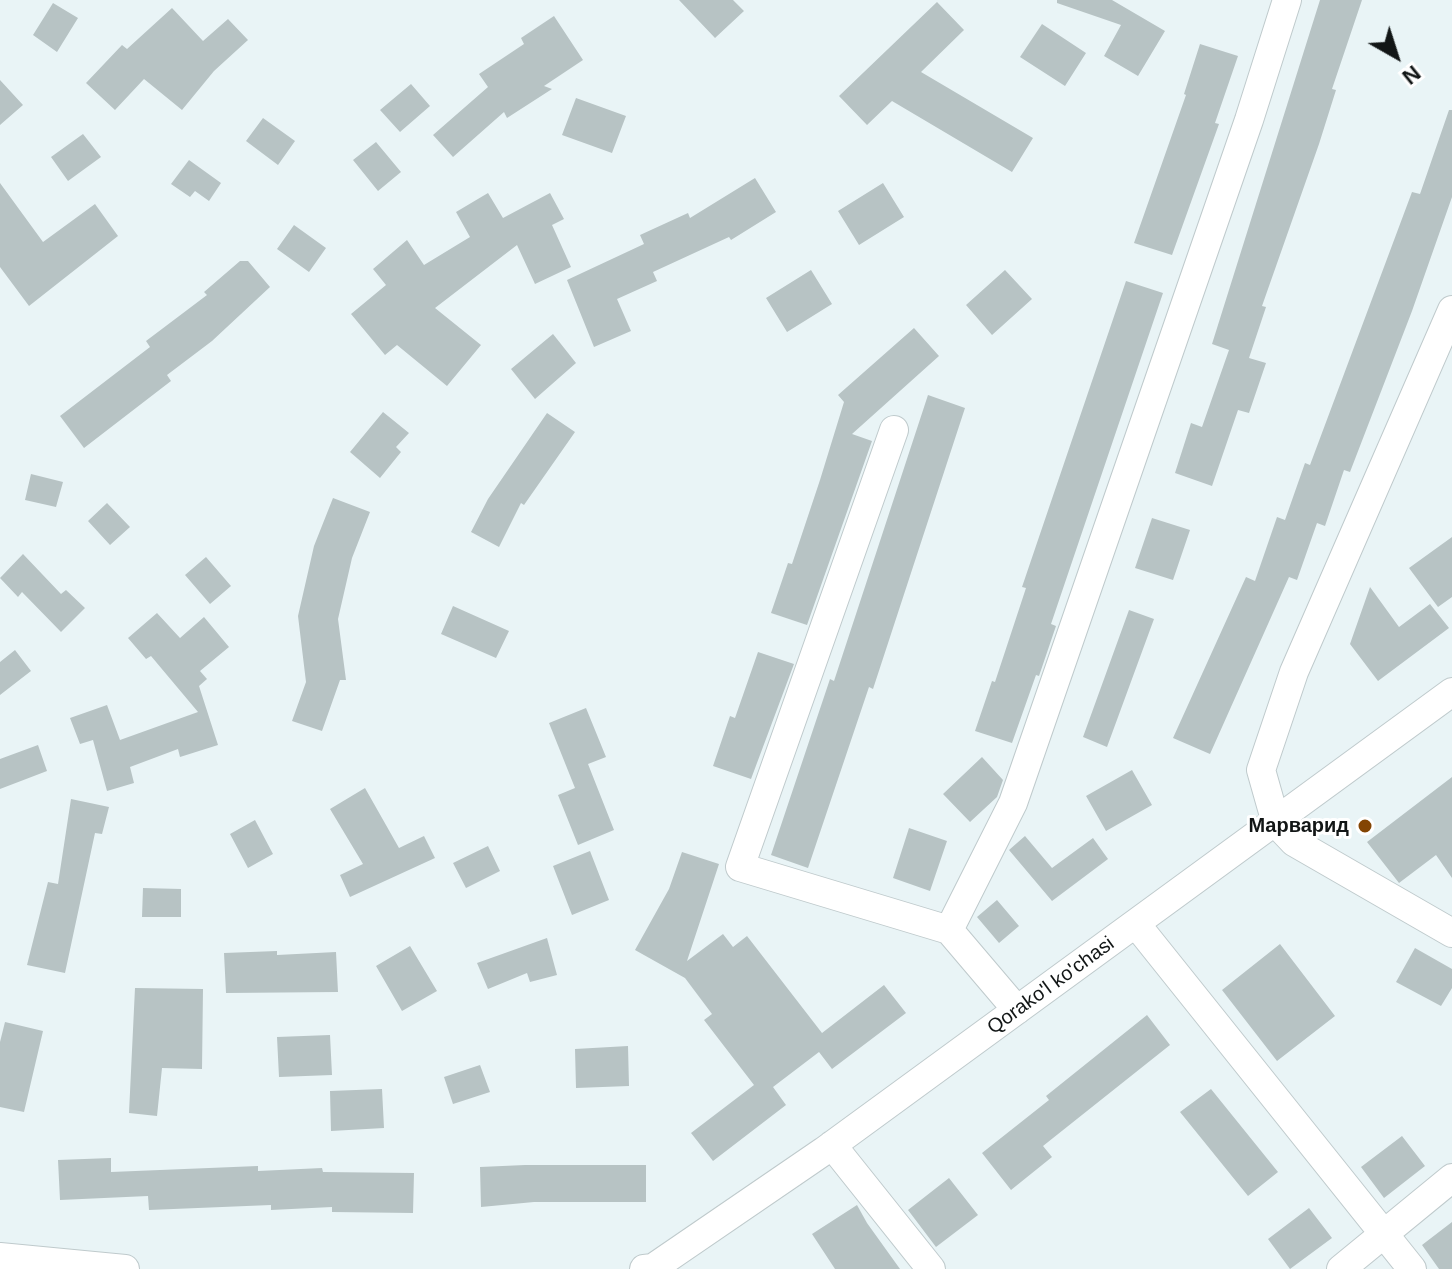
<!DOCTYPE html>
<html>
<head>
<meta charset="utf-8">
<style>
  body { margin:0 }
  #map { position:relative; width:1452px; height:1269px; overflow:hidden; background:#e9f4f6; font-family:Arial,sans-serif }
  canvas { display:block }
  .north { position:absolute; left:1356px; top:16px; width:80px; height:80px; -webkit-text-stroke:6px #fff; paint-order:stroke; rotate:141deg; font-size:22px; font-weight:700; line-height:32px; text-align:center; color:#121616 }
  .north::after { content:''; display:block; margin:auto; width:28px; height:36px; background:#121616; clip-path:polygon(50% 0,100% 100%,50% 72%,0 100%) }
</style>
</head>
<body>
<div id="map">
<canvas width="1452" height="1269"></canvas>
<div class="north">N</div>
</div>
<script>
const g = document.querySelector('canvas').getContext('2d');
g.lineJoin = 'round';
function fillPath(path, color) {
  g.fillStyle = color;
  g.fill(path, 'evenodd');
}
function poly(rows) {
  const path = new Path2D();
  for (const r of rows) {
    path.moveTo(r[0], r[1]);
    for (let i = 2; i < r.length; i += 2) path.lineTo(r[i], r[i + 1]);
  }
  return path;
}
function strokePath(path, color, width, dash) {
  g.strokeStyle = color;
  g.lineWidth = width;
  g.lineCap = dash ? 'butt' : 'round';
  g.setLineDash(dash || []);
  g.stroke(path);
}
function write(font, color, halo, rows, align = 'center') {
  g.font = font + ' Arial,sans-serif';
  g.lineWidth = 6;
  g.setLineDash([]);
  g.textBaseline = 'middle';
  g.strokeStyle = halo;
  g.fillStyle = color;
  for (const [text, x, y, turn = 0] of rows) {
    g.save();
    g.translate(x, y);
    g.rotate((+turn || 0) * Math.PI / 180);
    g.textAlign = isNaN(turn) ? turn : align;
    if (halo) g.strokeText(text, 0, 0);
    g.fillText(text, 0, 0);
    g.restore();
  }
}
fillPath(poly([
  [679,0,733,0,744,11,715,38],
  [1057,0,1112,0,1165,31,1138,76,1104,56,1121,25,1057,3],
  [1320,0,1362,0,1332,89,1336,90,1319,144,1262,306,1266,307,1249,358,1266,363,1249,413,1238,410,1212,486,1175,473,1191,423,1202,427,1229,350,1212,344],
  [937,2,964,30,921,72,1033,138,1012,172,892,101,867,125,839,96],
  [53,3,78,18,57,52,33,35],
  [172,8,203,41,228,19,248,40,214,71,182,110,144,79,115,110,86,83,122,45,127,49],
  [554,16,583,60,544,86,552,89,507,118,504,112,453,157,433,135,488,87,479,74,524,44,521,38],
  [1042,24,1086,53,1065,86,1020,57],
  [1200,44,1238,56,1215,123,1219,124,1172,255,1134,243,1186,95,1184,94],
  [0,80,23,105,0,125],
  [411,84,430,106,400,132,380,110],
  [576,98,626,116,612,153,562,135],
  [1449,110,1452,110,1452,197,1412,311,1350,472,1344,470,1325,526,1317,523,1297,580,1289,577,1210,754,1173,738,1246,577,1255,581,1277,517,1285,520,1305,463,1310,465,1412,192,1420,194],
  [263,118,295,141,278,165,246,141],
  [83,134,101,157,68,181,51,157],
  [376,142,401,172,378,191,353,160],
  [189,160,221,183,209,201,195,191,190,197,171,184],
  [755,178,776,212,731,240,729,237,653,272,657,281,617,299,631,331,594,347,567,280,644,244,640,235,688,213,690,218],
  [0,183,43,242,95,204,118,236,29,306,0,267],
  [883,183,904,217,859,245,838,211],
  [488,193,503,218,550,193,564,219,552,225,571,267,535,284,517,245,435,308,481,345,447,386,397,345,385,355,351,314,386,285,373,269,407,240,424,265,470,237,456,212],
  [294,225,326,248,309,272,277,249],
  [240,261,248,261,270,287,212,341,167,375,171,381,84,448,60,416,150,347,146,341,207,295,204,292],
  [811,270,832,304,787,332,766,298],
  [1005,270,1032,299,992,335,966,305],
  [1126,281,1163,293,1051,624,1056,626,1039,676,1036,675,1012,743,975,731,992,681,995,682,1026,588,1022,587],
  [914,328,939,356,852,434,872,441,807,625,771,613,788,563,792,564,820,480,844,402,838,395],
  [553,334,576,363,535,399,511,369],
  [928,395,965,408,873,689,869,687,808,868,771,855,830,679,834,681],
  [383,412,409,433,396,447,401,452,380,478,350,452],
  [547,413,575,432,524,505,521,503,499,547,471,532,488,499],
  [31,474,63,482,56,507,25,500],
  [333,498,370,512,352,558,338,619,346,680,340,680,322,731,292,721,306,682,298,616,314,546],
  [107,503,130,527,110,545,88,521],
  [1152,518,1190,530,1173,580,1135,568],
  [1452,537,1452,597,1438,607,1409,568],
  [23,554,61,594,66,590,85,608,61,632,22,592,18,597,0,578],
  [206,557,231,586,210,604,185,575],
  [1370,587,1399,627,1430,604,1449,628,1378,681,1350,644],
  [453,606,509,631,496,658,441,634],
  [1129,610,1154,619,1107,747,1083,737],
  [157,613,180,638,204,617,229,647,200,671,207,679,199,686,218,745,180,757,178,749,130,767,134,783,107,791,93,740,80,744,70,718,107,705,120,740,198,712,151,656,146,659,128,638],
  [15,650,31,671,0,695,0,662],
  [758,652,794,664,751,779,713,766,730,716,735,718],
  [586,708,606,757,588,764,614,830,578,845,558,795,575,788,549,723],
  [38,745,47,771,0,789,0,759],
  [982,757,1003,780,997,797,970,822,943,794],
  [1132,770,1152,805,1106,831,1086,796],
  [1452,777,1452,878,1436,855,1399,883,1367,842],
  [365,788,399,848,424,836,435,858,350,897,340,875,363,864,330,809],
  [71,799,109,807,102,834,95,833,65,973,27,965,48,882,58,884],
  [255,820,273,854,248,868,230,834],
  [909,828,947,841,930,891,893,878],
  [1025,836,1052,868,1093,838,1108,859,1052,901,1009,850],
  [488,846,500,871,466,888,453,863],
  [590,851,609,900,572,915,553,866],
  [682,852,719,864,687,961,723,934,733,947,747,936,822,1033,884,985,906,1013,832,1069,819,1052,773,1087,786,1105,713,1161,691,1133,754,1085,704,1020,712,1014,685,978,635,950,669,889],
  [143,888,181,889,181,917,142,917],
  [997,900,1019,926,999,943,977,917],
  [547,938,557,975,530,982,527,973,488,989,477,963],
  [1280,944,1335,1016,1277,1061,1222,990],
  [410,946,437,991,402,1011,376,966],
  [1415,948,1452,969,1452,988,1441,1006,1396,982],
  [277,951,277,955,336,952,338,992,226,993,224,953],
  [135,988,203,989,202,1069,162,1068,157,1116,129,1113],
  [1147,1015,1170,1045,1043,1146,1052,1157,1011,1190,982,1153,1049,1100,1046,1096],
  [5,1022,43,1031,24,1112,0,1107,0,1042],
  [330,1035,332,1075,279,1077,277,1037],
  [628,1046,629,1086,576,1088,575,1049],
  [480,1065,490,1092,453,1104,444,1077],
  [382,1089,384,1128,331,1131,330,1091],
  [1211,1089,1278,1172,1248,1196,1180,1112],
  [1402,1136,1425,1166,1384,1198,1361,1167],
  [111,1158,111,1172,258,1166,258,1171,322,1168,323,1172,414,1173,413,1213,332,1212,332,1207,271,1210,271,1205,149,1210,148,1196,60,1200,58,1160],
  [525,1165,646,1165,646,1202,534,1202,481,1207,480,1167],
  [949,1178,978,1215,936,1247,908,1210],
  [857,1205,867,1223,900,1269,835,1269,812,1234],
  [1309,1208,1332,1238,1290,1269,1268,1239],
  [1452,1222,1452,1269,1439,1269,1422,1245]
]), '#b7c3c4');
const minor = poly([
  [1452,310,1294,672,1261,770,1276,823,1294,842,1452,933],
  [894,430,740,867,949,930],
  [1136,924,1412,1269],
  [1017,1010,949,930,1013,803,1249,120,1287,0],
  [832,1145,931,1269],
  [0,1257,125,1269],
  [644,1269,653,1268,824,1151,1452,692],
  [1341,1269,1452,1178]
]);
strokePath(minor, '#bfcacc', 30);
strokePath(minor, '#fff', 28);
for (const [x, y, r, color] of [
  [1365,826,8,"#834504"]
]) {
  const dot = new Path2D();
  dot.arc(x, y, r, 0, 2 * Math.PI);
  g.fillStyle = color;
  g.fill(dot);
  strokePath(dot, '#fff', 3);
}
write('bold 20px', '#121616', '#fff', [
  ["Марварид",1349,826]
], 'right');
write('20px', '#121616', '#fff', [
  ["Qorako'l ko'chasi",1051,986,-36]
]);
</script>
</body>
</html>
